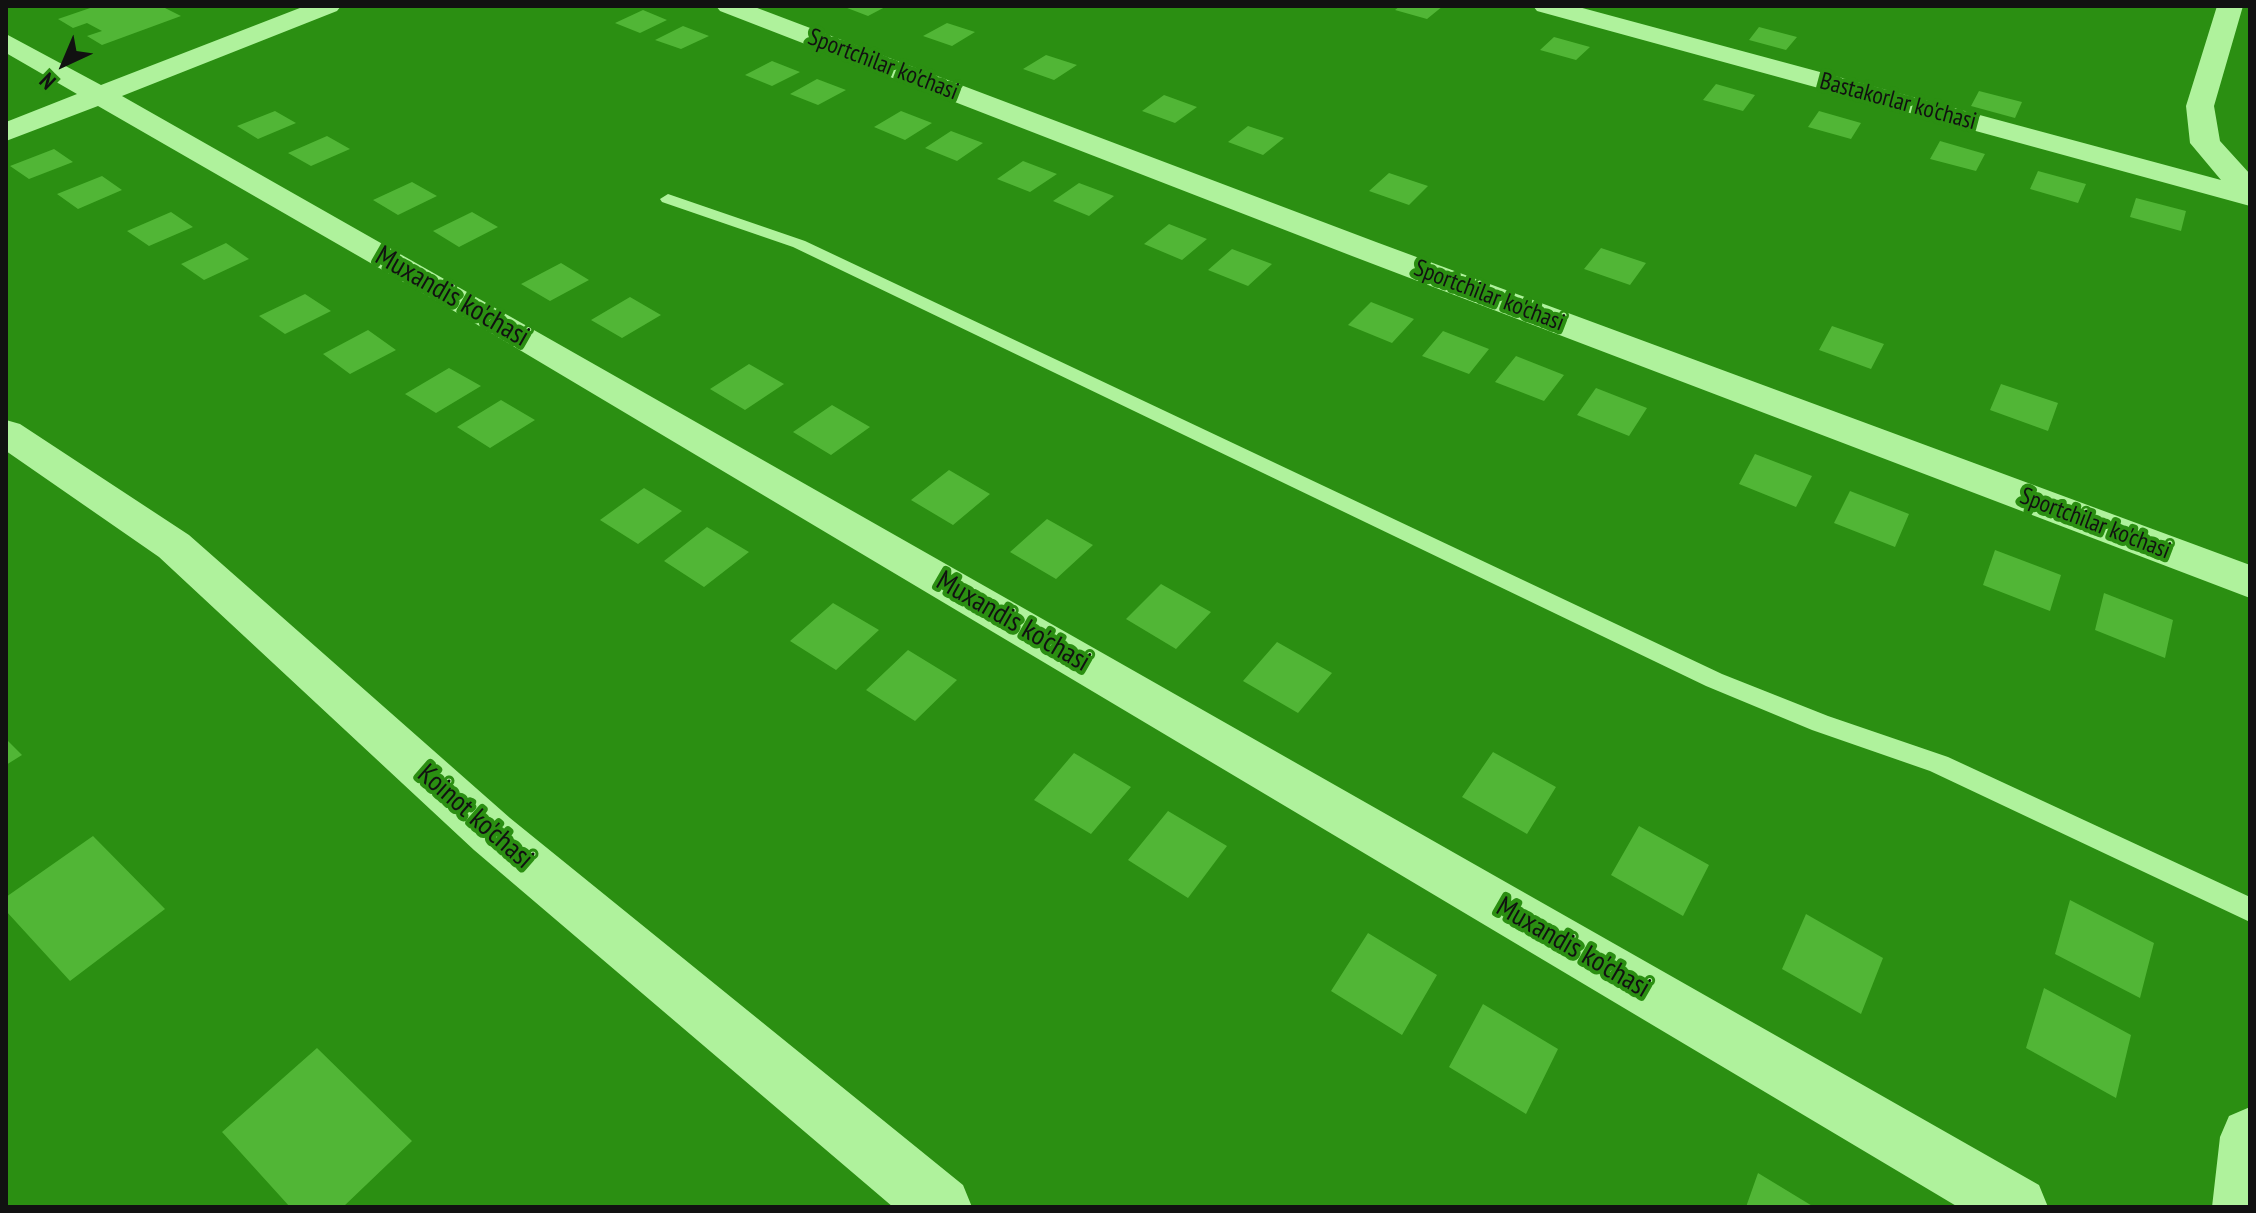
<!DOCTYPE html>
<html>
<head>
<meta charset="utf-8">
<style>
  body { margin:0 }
  #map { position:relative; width:2256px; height:1213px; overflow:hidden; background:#2b8f12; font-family:"PT Sans Narrow",sans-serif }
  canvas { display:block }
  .frame { position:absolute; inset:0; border:8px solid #111; pointer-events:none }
  .north { position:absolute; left:24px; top:24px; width:80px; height:80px; -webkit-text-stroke:6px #2b8f12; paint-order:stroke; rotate:224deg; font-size:22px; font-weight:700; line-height:32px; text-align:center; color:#111 }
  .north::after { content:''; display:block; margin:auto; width:28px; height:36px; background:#111; clip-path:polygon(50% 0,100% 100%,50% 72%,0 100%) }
</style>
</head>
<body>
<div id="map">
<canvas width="2256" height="1213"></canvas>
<div class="frame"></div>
<div class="north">N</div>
</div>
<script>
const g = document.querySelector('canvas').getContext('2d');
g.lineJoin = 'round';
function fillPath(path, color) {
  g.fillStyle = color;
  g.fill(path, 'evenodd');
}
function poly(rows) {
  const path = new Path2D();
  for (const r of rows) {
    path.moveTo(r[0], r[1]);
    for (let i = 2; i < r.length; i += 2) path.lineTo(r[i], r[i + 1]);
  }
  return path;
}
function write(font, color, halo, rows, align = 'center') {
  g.font = font + ' "PT Sans Narrow",sans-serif';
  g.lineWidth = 8;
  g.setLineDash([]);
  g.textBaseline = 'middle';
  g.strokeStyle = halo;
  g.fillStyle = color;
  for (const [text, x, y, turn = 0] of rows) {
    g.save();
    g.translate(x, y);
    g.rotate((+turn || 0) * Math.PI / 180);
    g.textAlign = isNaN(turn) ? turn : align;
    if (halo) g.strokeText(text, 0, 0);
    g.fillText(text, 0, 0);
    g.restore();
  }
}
fillPath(poly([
  [96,6,161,6,181,16,102,45,87,36,102,31,87,23,73,28,58,19],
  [842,6,887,6,868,16],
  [1400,6,1443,6,1427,19,1395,10],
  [643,10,667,20,640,33,615,23],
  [947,23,975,32,952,46,923,36],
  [683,26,709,36,681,49,655,40],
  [1759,27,1797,37,1786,50,1749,40],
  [1554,37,1590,47,1576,60,1540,50],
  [1046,55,1077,65,1054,80,1023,69],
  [772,61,800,72,772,86,745,75],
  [817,79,846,90,818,105,790,94],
  [1716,84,1755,95,1743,111,1703,100],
  [1979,91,2022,102,2015,118,1971,106],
  [1164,95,1197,107,1175,123,1142,111],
  [275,111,296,123,258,139,237,126],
  [901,111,932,123,905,140,874,127],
  [1819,111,1861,123,1851,139,1808,127],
  [1248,126,1284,138,1263,155,1228,142],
  [951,131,983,143,957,161,925,148],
  [327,136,350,149,311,166,288,153],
  [1940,141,1985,154,1976,171,1930,159],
  [54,149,73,162,29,179,10,166],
  [1023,161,1057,174,1030,192,997,179],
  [2038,171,2086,184,2078,203,2030,189],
  [1389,173,1428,186,1409,205,1369,191],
  [102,176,122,190,78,209,57,194],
  [412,182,437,196,398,215,373,200],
  [1079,183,1114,196,1089,216,1053,201],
  [2136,198,2186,211,2181,231,2130,217],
  [171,212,193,227,149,246,127,231],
  [472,212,498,227,459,247,433,231],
  [1169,224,1207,239,1182,260,1144,244],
  [226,243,249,259,204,280,181,264],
  [1601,248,1646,263,1630,285,1584,269],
  [1232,249,1272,264,1248,286,1208,270],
  [561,263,589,280,550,301,521,284],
  [305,294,331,311,285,334,259,316],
  [630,297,661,315,622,338,591,320],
  [1371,302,1414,319,1392,343,1348,325],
  [1832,326,1884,344,1871,369,1819,350],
  [368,330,396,350,350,374,323,354],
  [1443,331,1489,349,1469,374,1422,356],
  [1516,356,1564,375,1544,401,1495,382],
  [749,364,784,384,745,410,710,389],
  [449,368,481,386,436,413,405,394],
  [2001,384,2058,403,2048,431,1990,410],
  [1596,388,1647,408,1629,436,1577,415],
  [501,400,535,420,490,448,457,427],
  [832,405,870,427,831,455,793,432],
  [1755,454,1812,476,1796,507,1739,484],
  [949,470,990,494,953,525,911,500],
  [644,488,682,511,638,544,600,520],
  [1850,491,1909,514,1895,547,1834,523],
  [1047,519,1093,545,1056,579,1010,552],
  [707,527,749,552,704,587,664,561],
  [1995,550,2061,575,2050,611,1983,585],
  [1161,584,1211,612,1176,649,1126,619],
  [2104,593,2173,620,2165,658,2095,630],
  [833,603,879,630,836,670,790,641],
  [1277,642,1332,673,1298,713,1243,681],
  [908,650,957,680,915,721,866,690],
  [6,739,22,755,6,765],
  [1493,752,1556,787,1527,834,1462,797],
  [1074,753,1131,787,1091,834,1034,800],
  [1168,811,1227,846,1188,898,1128,860],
  [1639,826,1709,865,1683,916,1611,875],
  [93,836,165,909,70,981,6,911,6,897],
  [2070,900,2154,943,2140,998,2055,954],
  [1806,914,1883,958,1861,1014,1782,969],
  [1368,933,1437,975,1402,1035,1331,991],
  [2044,988,2131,1035,2116,1098,2026,1048],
  [1483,1004,1558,1049,1526,1114,1449,1067],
  [317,1048,412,1141,343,1207,290,1207,222,1132],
  [1758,1173,1814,1207,1746,1207]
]), '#51b636');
fillPath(poly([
  [668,194,805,241,1722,674,1828,716,1948,757,2250,897,2250,922,1930,771,1812,730,1706,686,793,247,662,202,660,199,668,194]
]), '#aff29c');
fillPath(poly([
  [305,6,341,6,337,11,122,96,2039,1185,2048,1207,1958,1207,466,318,98,106,6,141,6,122,77,94,6,53,6,34,101,85,305,6],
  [716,6,752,6,1376,242,2250,565,2250,598,1352,256,720,11,716,6],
  [1533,6,1575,6,2221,180,2190,143,2186,106,2217,6,2243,6,2214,106,2220,141,2250,174,2250,206,1537,11,1533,6],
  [6,420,20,424,189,535,510,818,963,1185,972,1207,893,1207,474,850,159,557,6,451,6,420],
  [2250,1107,2250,1207,2212,1207,2220,1137,2229,1116,2250,1107]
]), '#aff29c');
write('24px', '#111', '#2b8f12', [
  ["Sportchilar ko'chasi",883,65,21],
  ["Bastakorlar ko'chasi",1898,102,15],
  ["Sportchilar ko'chasi",1489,296,21],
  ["Sportchilar ko'chasi",2095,524,21]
]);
write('28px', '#111', '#2b8f12', [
  ["Muxandis ko'chasi",452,297,30],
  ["Muxandis ko'chasi",1013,622,30],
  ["Koinot ko'chasi",475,817,41],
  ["Muxandis ko'chasi",1573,948,30]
]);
</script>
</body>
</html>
